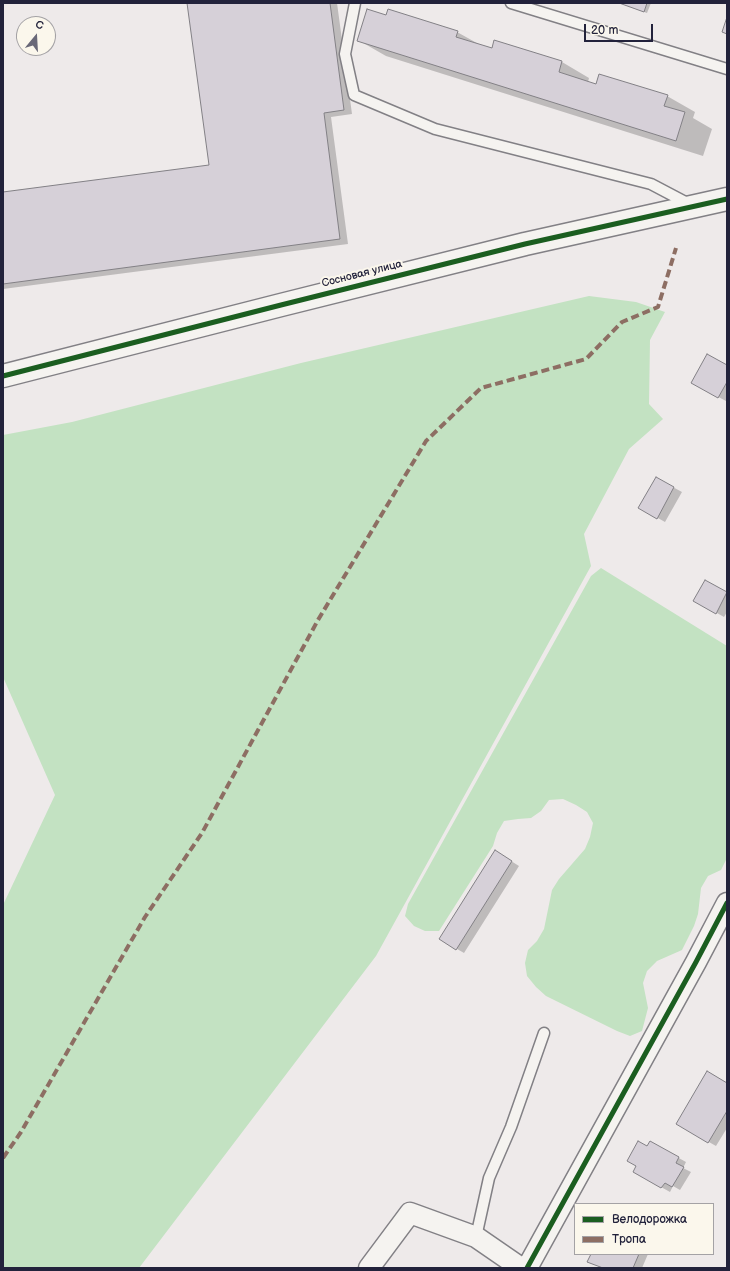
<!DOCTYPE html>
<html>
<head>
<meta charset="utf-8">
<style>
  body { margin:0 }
  #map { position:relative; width:730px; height:1271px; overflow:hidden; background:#eeeaea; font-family:"Balsamiq Sans",sans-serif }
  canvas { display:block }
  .frame { position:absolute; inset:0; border:4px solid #22223b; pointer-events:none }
  .legend { position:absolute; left:574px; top:1203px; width:140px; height:52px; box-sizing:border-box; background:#fbf7ec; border:1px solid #a4a2a5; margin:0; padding:5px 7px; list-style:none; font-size:12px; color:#22223b }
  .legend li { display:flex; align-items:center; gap:8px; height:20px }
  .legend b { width:20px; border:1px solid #a4a2a5 }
  .north { position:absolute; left:16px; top:16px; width:40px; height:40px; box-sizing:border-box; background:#fbf7ec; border:1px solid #a4a2a5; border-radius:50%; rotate:18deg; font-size:11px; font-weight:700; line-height:16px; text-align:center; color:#22223b }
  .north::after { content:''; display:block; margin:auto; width:14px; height:18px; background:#696878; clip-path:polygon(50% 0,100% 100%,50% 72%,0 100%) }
  .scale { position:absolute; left:584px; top:24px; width:69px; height:18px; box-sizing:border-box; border:2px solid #22223b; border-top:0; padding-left:5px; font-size:12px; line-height:14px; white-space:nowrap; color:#22223b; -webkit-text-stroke:3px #fbf7ec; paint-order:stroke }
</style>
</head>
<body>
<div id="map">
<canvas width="730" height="1271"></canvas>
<div class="frame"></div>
<ul class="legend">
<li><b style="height:5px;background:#1b5e20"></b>Велодорожка</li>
<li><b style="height:5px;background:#8d6e63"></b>Тропа</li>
</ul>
<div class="north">С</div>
<div class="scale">20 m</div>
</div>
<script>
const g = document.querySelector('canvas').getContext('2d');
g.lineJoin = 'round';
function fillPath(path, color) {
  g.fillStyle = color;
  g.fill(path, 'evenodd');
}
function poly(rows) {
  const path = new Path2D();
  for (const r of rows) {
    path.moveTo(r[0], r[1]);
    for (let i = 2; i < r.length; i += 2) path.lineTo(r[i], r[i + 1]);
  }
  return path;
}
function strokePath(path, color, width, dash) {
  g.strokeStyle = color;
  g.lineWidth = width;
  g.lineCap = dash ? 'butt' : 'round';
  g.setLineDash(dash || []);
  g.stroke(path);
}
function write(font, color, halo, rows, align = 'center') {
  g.font = font + ' "Balsamiq Sans",sans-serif';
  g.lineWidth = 4;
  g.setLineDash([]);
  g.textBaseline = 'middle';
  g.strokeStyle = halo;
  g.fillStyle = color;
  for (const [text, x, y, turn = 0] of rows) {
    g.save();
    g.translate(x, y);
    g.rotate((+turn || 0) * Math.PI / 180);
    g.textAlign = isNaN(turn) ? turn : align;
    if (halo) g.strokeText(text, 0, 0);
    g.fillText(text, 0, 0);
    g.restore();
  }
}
fillPath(poly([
  [589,296,636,302,665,312,650,340,649,404,663,419,629,449,584,534,591,566,376,956,139,1268,3,1268,3,905,55,795,3,677,3,435,72,422,301,363],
  [601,568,727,646,727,858,721,870,708,876,701,888,698,914,694,926,682,950,657,961,647,971,643,983,648,1008,642,1031,630,1036,617,1031,546,996,536,987,527,976,525,963,528,950,537,941,544,929,552,890,559,879,585,849,590,837,593,823,587,812,576,805,563,799,549,800,541,811,531,818,518,819,504,821,497,833,493,846,439,931,425,931,414,926,405,916,408,904,591,576]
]), '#c3e2c2');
fillPath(poly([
  [188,3,337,3,352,114,331,117,348,244,3,289,3,193,210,166],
  [619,3,651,3,647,13],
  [387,17,457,32,484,47,492,50,495,41,562,62,589,78,588,82,597,85,667,96,695,112,693,118,712,129,703,156,386,56,358,40],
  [727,366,727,399,726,401,692,383],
  [656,478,682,492,665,522,640,508],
  [705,581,727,593,727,612,724,617,694,600],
  [503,856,519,866,464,953,440,939],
  [727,1084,727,1128,716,1146,677,1124],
  [650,1142,686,1162,683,1168,691,1172,680,1190,673,1186,670,1192,634,1172],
  [592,1254,648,1254,642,1268,602,1268,589,1261]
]), '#0003');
const building = poly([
  [187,3,330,3,344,110,324,113,340,239,3,284,3,192,209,165,187,3],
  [619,3,647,3,644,12,619,3],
  [367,9,386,15,388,9,458,31,456,37,492,48,494,40,562,61,559,72,596,84,599,74,668,95,664,106,685,112,676,141,357,41,367,9],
  [727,17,727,34,722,32,727,17],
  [707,354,727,365,727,382,718,398,691,383,707,354],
  [656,477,674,487,657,519,638,508,656,477],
  [705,580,727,592,716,614,693,601,705,580],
  [495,850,512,861,456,950,439,939,495,850],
  [707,1071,727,1083,727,1111,708,1143,676,1124,707,1071],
  [638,1141,647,1146,650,1141,679,1157,676,1163,684,1167,672,1187,665,1183,661,1188,633,1172,636,1166,627,1161,638,1141],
  [591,1254,639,1254,633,1268,603,1268,587,1262,591,1254]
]);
fillPath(building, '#d6d0d8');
strokePath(building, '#828085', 1);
const lane = poly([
  [355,3,345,54,354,95,435,129,651,184,689,204],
  [511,3,727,69],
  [476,1237,489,1178,511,1127,544,1033]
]);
const street = poly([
  [369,1268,410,1213,476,1237,521,1268],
  [527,1268,696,962,727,903]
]);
const secondary = poly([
  [3,376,281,305,525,244,727,199]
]);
strokePath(lane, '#828085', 13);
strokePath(street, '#828085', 23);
strokePath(secondary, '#828085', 25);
strokePath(lane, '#f5f3f0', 10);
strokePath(street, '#f5f3f0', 20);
strokePath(secondary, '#f5f3f0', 22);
strokePath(poly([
  [3,1158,21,1132,145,917,202,833,318,620,426,441,481,388,586,359,622,322,658,307,676,248]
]), '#8d6e63', 4, [8, 4]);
strokePath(poly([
  [3,376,281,305,525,244,727,199],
  [527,1268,696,962,727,903]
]), '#1b5e20', 5);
write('11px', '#22223b', '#fbf7ec', [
  ["Сосновая улица",362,274,-14]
]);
</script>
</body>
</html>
